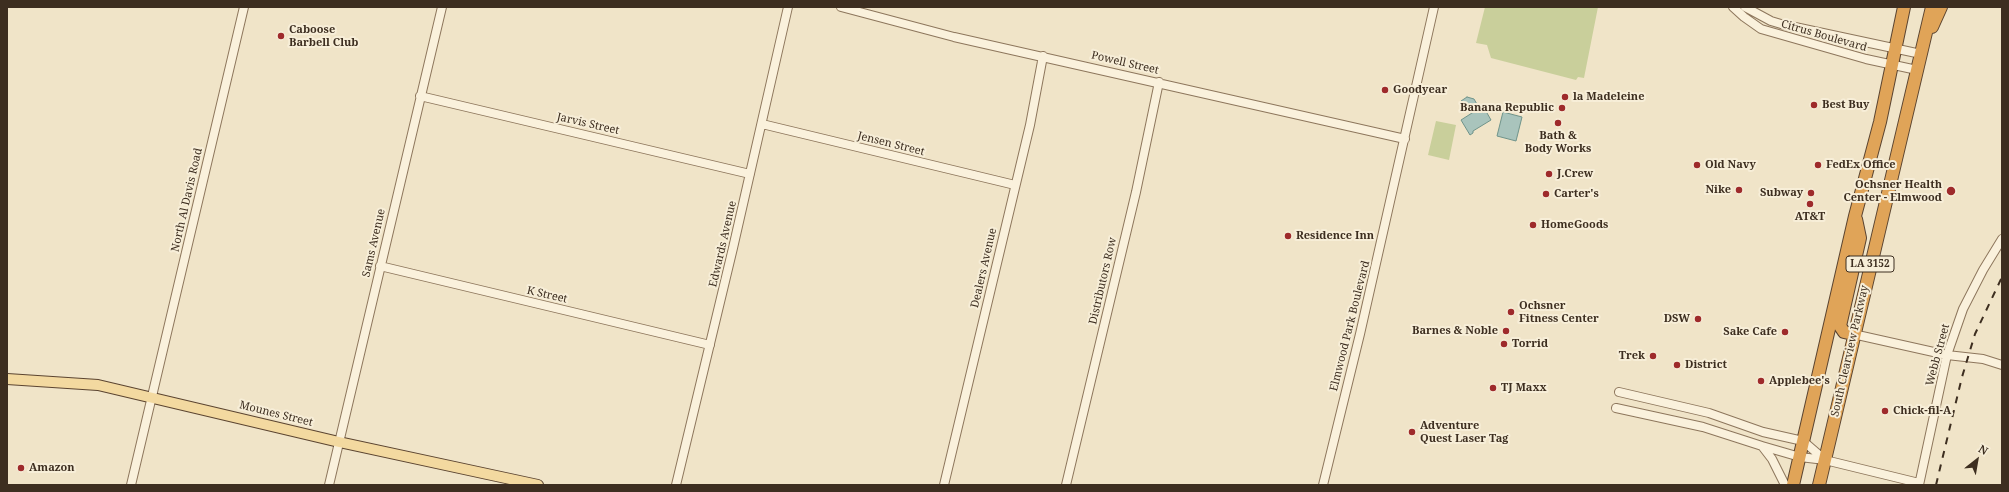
<!DOCTYPE html>
<html>
<head>
<meta charset="utf-8">
<style>
  body { margin:0 }
  #map { position:relative; width:2009px; height:492px; overflow:hidden; background:#f0e4c8; font-family:"Noto Serif",serif }
  canvas { display:block }
  .frame { position:absolute; inset:0; border:8px solid #3d2e20; pointer-events:none }
  .north { position:absolute; left:1957px; top:440px; width:40px; height:40px; -webkit-text-stroke:3px #f7eed8; paint-order:stroke; rotate:31deg; font-size:11px; font-weight:700; line-height:16px; text-align:center; color:#3d2e20 }
  .north::after { content:''; display:block; margin:auto; width:14px; height:18px; background:#3d2e20; clip-path:polygon(50% 0,100% 100%,50% 72%,0 100%) }
</style>
</head>
<body>
<div id="map">
<canvas width="2009" height="492"></canvas>
<div class="frame"></div>
<div class="north">N</div>
</div>
<script>
const g = document.querySelector('canvas').getContext('2d');
g.lineJoin = 'round';
function fillPath(path, color) {
  g.fillStyle = color;
  g.fill(path, 'evenodd');
}
function poly(rows) {
  const path = new Path2D();
  for (const r of rows) {
    path.moveTo(r[0], r[1]);
    for (let i = 2; i < r.length; i += 2) path.lineTo(r[i], r[i + 1]);
  }
  return path;
}
function strokePath(path, color, width, dash) {
  g.strokeStyle = color;
  g.lineWidth = width;
  g.lineCap = dash ? 'butt' : 'round';
  g.setLineDash(dash || []);
  g.stroke(path);
}
function write(font, color, halo, rows, align = 'center') {
  g.font = font + ' "Noto Serif",serif';
  g.lineWidth = 4;
  g.setLineDash([]);
  g.textBaseline = 'middle';
  g.strokeStyle = halo;
  g.fillStyle = color;
  for (const [text, x, y, turn = 0] of rows) {
    g.save();
    g.translate(x, y);
    g.rotate((+turn || 0) * Math.PI / 180);
    g.textAlign = isNaN(turn) ? turn : align;
    if (halo) g.strokeText(text, 0, 0);
    g.fillText(text, 0, 0);
    g.restore();
  }
}
fillPath(poly([
  [1485,7,1598,7,1584,78,1578,77,1576,80,1491,58,1487,45,1476,43],
  [1436,121,1456,125,1449,160,1428,155]
]), '#c9cf9b');
const water = poly([
  [1467,97,1474,99,1478,106,1468,112,1461,101,1467,97],
  [1483,106,1491,120,1473,131,1473,133,1470,135,1461,120,1483,106],
  [1503,112,1522,117,1516,141,1497,136,1503,112]
]);
fillPath(water, '#a9c4bc');
strokePath(water, '#6f938a', 1);
const minor = poly([
  [841,7,954,37,1405,139],
  [1733,7,1744,17,1761,29,1866,59,1917,70],
  [1745,7,1771,21,1781,24,1921,54],
  [420,96,750,174],
  [762,124,1015,185],
  [380,266,710,345],
  [1853,334,1947,355,1983,359,2002,365],
  [1619,392,1709,413,1763,432,1803,441,1825,460],
  [1616,408,1703,427,1762,446,1772,459,1785,485],
  [1762,446,1800,457,1825,460,1919,483],
  [131,485,244,7],
  [329,485,442,7],
  [676,485,733,248,788,7],
  [944,485,1030,125,1043,56],
  [1066,485,1136,192,1159,82],
  [1323,485,1360,334,1434,7],
  [1919,485,1947,355,1963,309,1983,270,2002,239]
]);
const major = poly([
  [7,379,98,385,339,442,538,485]
]);
const highway = poly([
  [1932,27,1941,7],
  [1853,334,1844,332,1840,326,1860,238,1856,219],
  [1793,485,1855,216,1880,122,1904,7],
  [1819,485,1932,7]
]);
strokePath(minor, '#8d765c', 10);
strokePath(major, '#5b4430', 12);
strokePath(highway, '#5b4430', 14);
strokePath(minor, '#faf1dc', 8);
strokePath(major, '#f3d9a0', 10);
strokePath(highway, '#e0a458', 12);
strokePath(poly([
  [1936,485,1962,377,1975,334,2002,277]
]), '#3d2e20', 2, [7, 7]);
for (const [x, y, r, color] of [
  [281,36,4,"#9e2a2b"],
  [1385,90,4,"#9e2a2b"],
  [1565,97,4,"#9e2a2b"],
  [1814,105,4,"#9e2a2b"],
  [1562,108,4,"#9e2a2b"],
  [1558,123,4,"#9e2a2b"],
  [1697,165,4,"#9e2a2b"],
  [1818,165,4,"#9e2a2b"],
  [1549,174,4,"#9e2a2b"],
  [1739,190,4,"#9e2a2b"],
  [1951,191,5,"#9e2a2b"],
  [1811,193,4,"#9e2a2b"],
  [1546,194,4,"#9e2a2b"],
  [1810,204,4,"#9e2a2b"],
  [1533,225,4,"#9e2a2b"],
  [1288,236,4,"#9e2a2b"],
  [1511,312,4,"#9e2a2b"],
  [1698,319,4,"#9e2a2b"],
  [1506,331,4,"#9e2a2b"],
  [1785,332,4,"#9e2a2b"],
  [1504,344,4,"#9e2a2b"],
  [1653,356,4,"#9e2a2b"],
  [1677,365,4,"#9e2a2b"],
  [1761,381,4,"#9e2a2b"],
  [1493,388,4,"#9e2a2b"],
  [1885,411,4,"#9e2a2b"],
  [1412,432,4,"#9e2a2b"],
  [21,468,4,"#9e2a2b"]
]) {
  const dot = new Path2D();
  dot.arc(x, y, r, 0, 2 * Math.PI);
  g.fillStyle = color;
  g.fill(dot);
  strokePath(dot, '#f7eed8', 1.5);
}
for (const [x, y, w] of [
  [1870,264,48]
]) {
  const box = new Path2D();
  box.roundRect(x - w / 2, y - 8, w, 16, 3);
  g.fillStyle = '#f7eed8';
  g.fill(box);
  strokePath(box, '#3d2e20', 1);
}
write('bold 10px', '#3d2e20', null, [
  ["LA 3152",1870,264]
]);
write('bold 11px', '#3d2e20', '#f7eed8', [
  ["Caboose",289,30],
  ["Barbell Club",289,43],
  ["Goodyear",1393,90],
  ["la Madeleine",1573,97],
  ["Best Buy",1822,105],
  ["Banana Republic",1554,108,"right"],
  ["Bath &",1558,136,"center"],
  ["Body Works",1558,149,"center"],
  ["Old Navy",1705,165],
  ["FedEx Office",1826,165],
  ["J.Crew",1557,174],
  ["Ochsner Health",1942,185,"right"],
  ["Center - Elmwood",1942,198,"right"],
  ["Nike",1731,190,"right"],
  ["Subway",1803,193,"right"],
  ["Carter's",1554,194],
  ["AT&T",1810,217,"center"],
  ["HomeGoods",1541,225],
  ["Residence Inn",1296,236],
  ["Ochsner",1519,306],
  ["Fitness Center",1519,319],
  ["DSW",1690,319,"right"],
  ["Barnes & Noble",1498,331,"right"],
  ["Sake Cafe",1777,332,"right"],
  ["Torrid",1512,344],
  ["Trek",1645,356,"right"],
  ["District",1685,365],
  ["Applebee's",1769,381],
  ["TJ Maxx",1501,388],
  ["Chick-fil-A",1893,411],
  ["Adventure",1420,426],
  ["Quest Laser Tag",1420,439],
  ["Amazon",29,468]
], 'left');
write('11px', '#3d2e20', '#f7eed8', [
  ["Citrus Boulevard",1824,36,16],
  ["Powell Street",1125,63,13],
  ["Jarvis Street",588,124,13],
  ["Jensen Street",891,144,14],
  ["North Al Davis Road",187,200,-77],
  ["Sams Avenue",374,243,-77],
  ["Edwards Avenue",723,244,-77],
  ["Dealers Avenue",984,268,-77],
  ["Distributors Row",1103,281,-77],
  ["K Street",547,295,13],
  ["Elmwood Park Boulevard",1350,326,-76],
  ["South Clearview Parkway",1850,351,-77],
  ["Webb Street",1938,355,-75],
  ["Mounes Street",276,414,14]
]);
</script>
</body>
</html>
